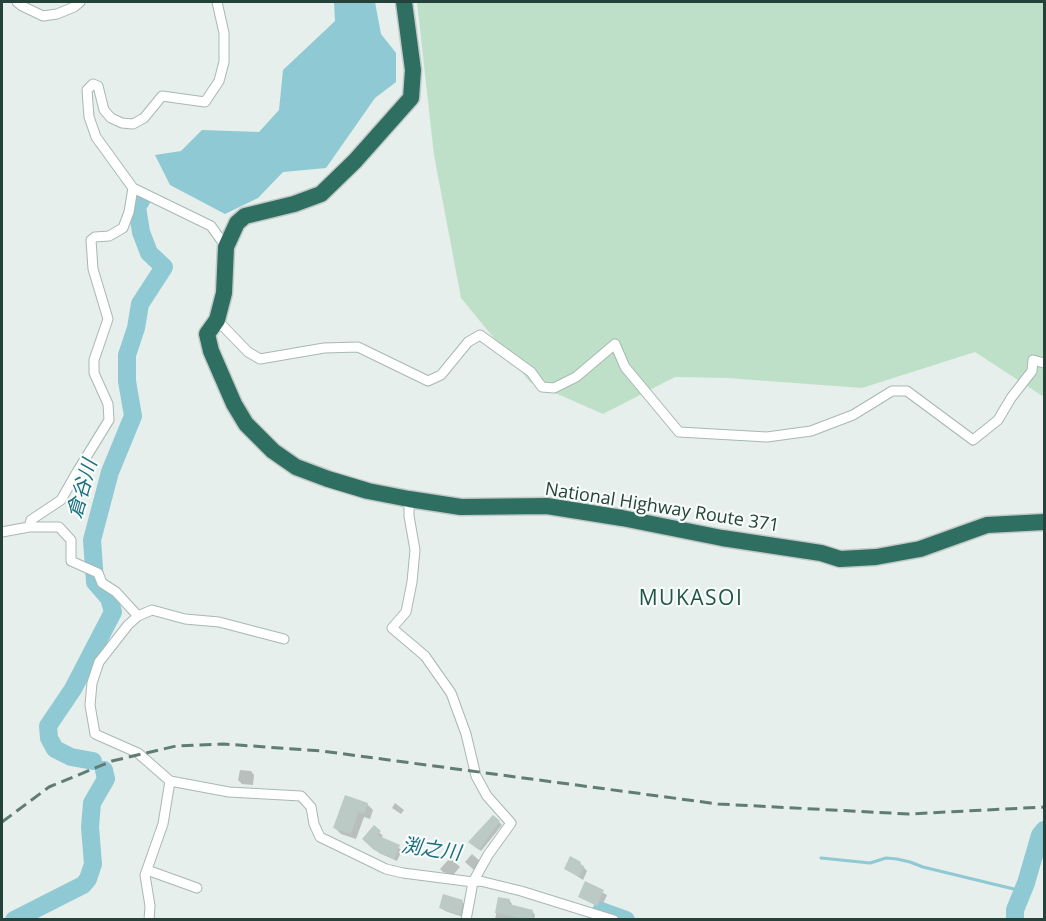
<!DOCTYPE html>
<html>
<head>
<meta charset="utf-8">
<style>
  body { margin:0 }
  #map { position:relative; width:1046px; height:921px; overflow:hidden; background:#e6efeb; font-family:"Open Sans",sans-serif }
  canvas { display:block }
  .frame { position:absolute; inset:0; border:3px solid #24423a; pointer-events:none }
</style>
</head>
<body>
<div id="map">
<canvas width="1046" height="921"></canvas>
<div class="frame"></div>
</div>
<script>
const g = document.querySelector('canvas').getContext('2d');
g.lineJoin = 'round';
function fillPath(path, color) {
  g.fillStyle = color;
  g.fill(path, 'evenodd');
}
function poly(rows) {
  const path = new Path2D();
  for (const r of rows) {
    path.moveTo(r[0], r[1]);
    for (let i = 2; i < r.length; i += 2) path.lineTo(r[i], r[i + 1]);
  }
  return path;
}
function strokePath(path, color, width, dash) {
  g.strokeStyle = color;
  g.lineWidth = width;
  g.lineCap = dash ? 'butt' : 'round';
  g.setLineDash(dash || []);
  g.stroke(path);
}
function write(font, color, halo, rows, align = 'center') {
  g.font = font + ' "Open Sans","Noto Sans JP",sans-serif';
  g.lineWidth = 4.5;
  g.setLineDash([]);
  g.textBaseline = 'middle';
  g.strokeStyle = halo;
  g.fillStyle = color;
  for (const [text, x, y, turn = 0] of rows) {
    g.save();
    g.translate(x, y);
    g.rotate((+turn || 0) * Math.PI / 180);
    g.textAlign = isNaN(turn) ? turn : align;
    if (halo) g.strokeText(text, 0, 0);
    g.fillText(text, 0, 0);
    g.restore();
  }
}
fillPath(poly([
  [417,2,1044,2,1044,397,975,352,862,388,727,378,675,377,603,414,530,382,461,298,434,155]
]), '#bfe0c8');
fillPath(poly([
  [334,2,375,2,381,34,396,53,396,82,375,98,326,168,283,172,258,198,225,214,170,185,155,155,181,151,202,130,259,132,279,110,283,70,335,21]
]), '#8ec9d4');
fillPath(poly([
  [240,770,251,771,254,775,253,785,242,784,238,780],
  [395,803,404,810,401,814,392,808],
  [367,804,373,810,370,819,364,817,356,839,341,834,335,828],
  [494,817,502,825,481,851,470,842],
  [374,827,383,836,381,838,402,850,397,861,379,853,364,839],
  [1044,837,1044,852,1042,850],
  [472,854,481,862,475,871,465,862],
  [450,858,460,867,453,875,443,872,440,869],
  [580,863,587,871,583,880,566,869],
  [586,883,607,895,601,908,580,896],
  [499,898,509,900,512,904,512,907,532,911,535,915,534,920,495,920],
  [462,902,466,905,463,917,445,911,441,908]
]), '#0003');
strokePath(poly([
  [821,858,870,863,886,858,897,859,910,862,923,867,1022,891]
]), '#8ec9d4', 3);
strokePath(poly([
  [93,761,71,757,55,749,49,738,48,726,73,689,113,612,109,598,95,582,92,540,110,472,133,416,127,381,127,355,136,328,140,304,164,267,149,253,141,232,137,207,142,199],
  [601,911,626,920],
  [14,920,83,885,88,879,93,864,90,827,92,803,106,779,104,770],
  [1015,920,1015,910,1026,883,1040,835,1044,830]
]), '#8ec9d4', 18);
fillPath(poly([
  [345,795,368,803,364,814,358,812,351,834,333,828],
  [493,815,500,821,479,850,468,842],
  [374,825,381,831,377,835,400,845,394,859,374,850,362,839],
  [570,856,581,862,580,864,584,866,579,877,564,869],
  [585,881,604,890,597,906,578,897],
  [443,894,463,900,460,915,439,908],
  [498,897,510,899,509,904,533,910,531,920,520,920,520,918,495,913]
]), '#bbcac4');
const street = poly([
  [17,2,22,6,43,16,57,14,74,7,80,2],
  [217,2,224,33,224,62,219,81,205,102,162,96,144,118,133,124,122,123,111,118,104,110,98,86,93,84,87,90,89,117,96,137,133,188,211,226,226,247],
  [217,320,248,352,260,359,324,348,358,347,428,381,441,375,468,342,480,335,531,372,542,387,554,388,576,377,615,344,625,367,679,432,767,437,811,431,853,415,892,391,907,391,973,440,998,420,1011,398,1032,371,1033,360,1044,363],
  [409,499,409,516,415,550,412,582,406,612,392,628,425,656,451,693,466,734,476,776,487,796,511,823,488,855,473,882,466,920],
  [29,527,31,520,61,500,77,472,109,420,108,404,94,373,94,360,108,319,93,269,91,240,95,237,109,236,123,228,129,212,133,188],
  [2,532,29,527,59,527,71,540,71,561,98,573,102,583,116,592,138,616],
  [284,639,219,622,185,619,152,610,138,616,128,625,99,662,92,683,90,705,95,734,138,753,170,781,229,792,301,796,311,807,314,824,320,837,386,869,403,873,473,882,480,881,521,891,614,920],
  [147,870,197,888],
  [149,920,150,906,145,875,163,824,170,781]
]);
const highway = poly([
  [404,2,413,70,411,98,355,161,321,194,294,204,245,216,237,223,226,247,224,293,217,320,207,334,211,351,234,404,246,424,273,451,296,467,328,479,368,491,409,499,461,507,547,506,622,518,722,538,821,553,840,559,876,557,920,549,987,525,1044,522]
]);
strokePath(street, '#a8b8b2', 11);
strokePath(highway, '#c2cac8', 19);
strokePath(street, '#fff', 9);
strokePath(highway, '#2f6f62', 16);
strokePath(poly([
  [2,822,49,787,112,761,176,746,224,744,322,751,718,804,909,814,1044,807]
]), '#5f7d75', 3, [12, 6]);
write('18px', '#24423a', '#f7fbf9', [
  ["National Highway Route 371",662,508,9]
]);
write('italic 20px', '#1c6f80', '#f7fbf9', [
  ["倉谷川",83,489,-74],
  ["渕之川",431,850,8]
]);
g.letterSpacing = '1.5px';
write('21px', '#1f5548', '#f7fbf9', [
  ["MUKASOI",691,599]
]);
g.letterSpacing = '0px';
</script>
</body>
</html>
